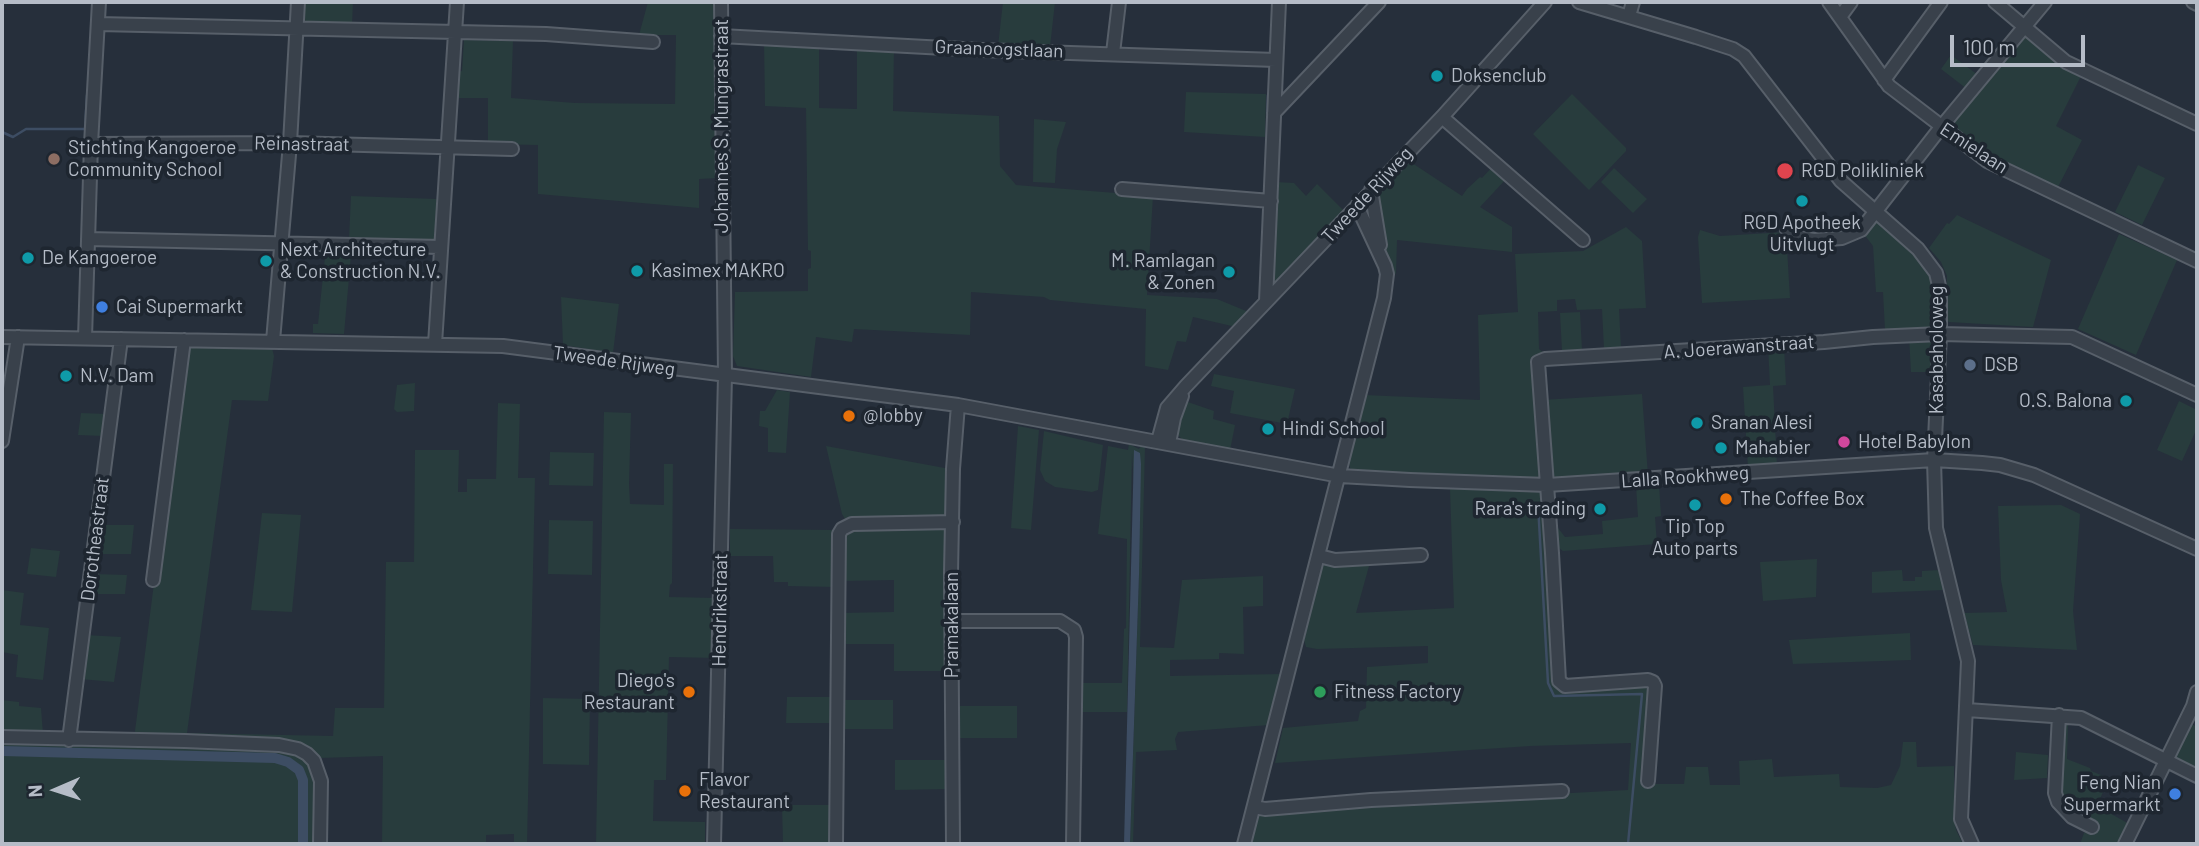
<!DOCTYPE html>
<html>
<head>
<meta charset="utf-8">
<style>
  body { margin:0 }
  #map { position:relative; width:2199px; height:846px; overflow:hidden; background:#262f3b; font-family:Barlow,sans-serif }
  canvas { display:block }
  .frame { position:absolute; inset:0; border:4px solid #b5bcc7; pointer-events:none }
  .north { position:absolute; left:21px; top:755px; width:70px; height:70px; -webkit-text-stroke:5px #1e2630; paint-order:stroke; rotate:267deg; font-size:19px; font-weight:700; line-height:28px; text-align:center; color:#b5bcc7 }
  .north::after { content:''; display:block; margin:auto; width:24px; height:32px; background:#b5bcc7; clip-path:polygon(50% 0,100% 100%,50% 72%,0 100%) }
  .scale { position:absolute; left:1950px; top:35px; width:135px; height:32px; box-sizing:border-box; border:4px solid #b5bcc7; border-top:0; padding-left:9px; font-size:21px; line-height:24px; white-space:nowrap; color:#b5bcc7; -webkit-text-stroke:5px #1e2630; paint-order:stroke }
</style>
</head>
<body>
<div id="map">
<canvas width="2199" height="846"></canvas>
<div class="frame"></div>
<div class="north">N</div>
<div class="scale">100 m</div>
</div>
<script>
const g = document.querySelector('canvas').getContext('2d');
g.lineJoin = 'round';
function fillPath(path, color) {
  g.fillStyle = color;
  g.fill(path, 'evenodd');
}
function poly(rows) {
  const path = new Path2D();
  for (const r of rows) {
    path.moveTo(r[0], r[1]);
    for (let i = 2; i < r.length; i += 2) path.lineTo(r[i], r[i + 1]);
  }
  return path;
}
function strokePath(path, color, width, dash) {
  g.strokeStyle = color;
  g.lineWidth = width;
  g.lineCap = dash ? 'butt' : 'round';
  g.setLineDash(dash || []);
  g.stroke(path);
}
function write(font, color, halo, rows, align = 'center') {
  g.font = font + ' Barlow,sans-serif';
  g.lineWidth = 7;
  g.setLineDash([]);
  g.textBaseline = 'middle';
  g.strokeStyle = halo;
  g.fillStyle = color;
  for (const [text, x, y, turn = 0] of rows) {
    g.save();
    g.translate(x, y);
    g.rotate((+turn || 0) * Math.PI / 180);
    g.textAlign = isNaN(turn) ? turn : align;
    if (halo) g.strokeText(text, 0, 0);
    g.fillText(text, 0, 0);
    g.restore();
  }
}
fillPath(poly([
  [300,2,353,2,352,26,307,22,301,17],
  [648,2,717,2,718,178,699,179,699,208,538,194,538,145,488,144,488,98,453,98,455,72,462,71,464,40,513,41,511,98,575,103,675,104,676,35,639,35],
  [1003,2,1055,2,1050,47,998,46],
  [2026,35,2082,74,2056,126,2082,140,2057,189,1990,159,1952,131,1950,123],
  [764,41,819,43,819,108,857,109,857,45,894,47,893,111,999,116,1000,166,1016,185,1153,196,1147,295,1217,299,1251,313,1236,327,1193,317,1186,342,1177,341,1168,370,1145,366,1146,309,1050,300,1044,297,971,292,970,335,854,329,852,342,816,337,811,377,737,366,733,356,735,292,808,291,808,269,811,268,811,251,808,250,806,108,765,106],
  [1951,55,1978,75,1967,89,1941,69],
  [1186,92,1266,94,1265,137,1184,132],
  [1572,94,1626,148,1626,151,1589,190,1533,134],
  [1034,119,1066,122,1057,149,1055,183,1033,182],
  [1406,159,1462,196,1467,189,1480,177,1482,178,1494,165,1507,178,1480,207,1512,227,1512,252,1397,240,1396,273,1394,276,1392,274,1384,246,1378,190],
  [2138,165,2165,178,2142,225,2115,212],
  [1614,168,1647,199,1633,213,1601,182],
  [1276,182,1294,183,1306,196,1317,184,1346,213,1279,282,1274,281,1270,276],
  [351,196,437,199,434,239,349,239],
  [1957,215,2051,260,2033,327,1949,322,1946,319,1947,276,1941,262,1929,248,1947,223,1949,224],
  [1880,222,1926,263,1935,292,1934,324,1930,328,1885,330,1883,292,1876,292,1873,246,1863,233,1874,223],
  [1626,227,1642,241,1646,308,1619,309,1621,348,1604,349,1602,309,1577,310,1575,299,1557,300,1557,311,1538,312,1539,349,1544,353,1535,359,1542,475,1540,479,1491,480,1353,470,1350,468,1348,459,1364,395,1480,400,1478,315,1518,312,1515,254,1583,251],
  [1700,230,1720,236,1786,232,1790,298,1702,303,1698,237],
  [2119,234,2177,260,2136,355,2078,329],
  [326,247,348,248,351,255,344,334,313,333,313,324,318,324],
  [561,297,619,304,613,353,563,345],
  [1580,312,1582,350,1562,351,1560,313],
  [1909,336,1935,339,1936,372,1911,372],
  [186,345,268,347,272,348,274,356,268,401,232,400,187,733,333,736,335,708,384,708,386,562,414,562,415,450,459,450,458,492,467,492,467,479,496,479,498,403,520,404,518,478,535,478,527,844,514,844,514,834,486,835,486,844,382,844,383,756,319,758,300,745,283,740,137,737,135,731,184,350],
  [1768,346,1784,346,1786,385,1773,386,1777,466,1748,468,1743,387,1770,385],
  [1214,374,1295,389,1287,424,1230,413,1234,391,1211,386],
  [415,383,414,411,397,412,394,409,397,385],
  [777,390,790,392,786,453,768,452,768,428,759,426,760,411,765,411],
  [1642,394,1648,475,1558,479,1552,474,1542,400],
  [1185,401,1214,411,1213,419,1235,425,1230,450,1183,440,1179,436,1176,432],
  [2179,401,2197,410,2197,428,2182,461,2157,450],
  [604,412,631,413,629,484,630,504,664,505,664,464,673,464,672,583,670,585,669,597,717,598,716,658,669,657,666,780,654,780,653,821,705,822,705,844,596,844],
  [81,413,106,414,103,436,78,435],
  [1018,426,1039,430,1031,530,1011,528],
  [1044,431,1103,445,1098,490,1092,492,1055,487,1045,481,1040,470],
  [1129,444,1139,449,1142,444,1145,447,1140,647,1174,648,1182,580,1263,576,1263,606,1243,607,1244,654,1219,653,1219,659,1170,660,1170,676,1282,674,1269,725,1178,732,1175,739,1177,750,1136,752,1133,844,1130,844,1139,575,1132,452,1127,712,1078,712,1078,683,1122,683,1124,629,1126,628,1127,539,1098,534,1108,446,1128,450],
  [826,446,950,469,946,517,847,522,842,514],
  [550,452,594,453,593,486,549,485],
  [1659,484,1661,516,1655,517,1657,544,1563,551,1556,546,1555,528,1558,528,1565,537,1603,534,1602,521,1638,517,1636,486],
  [1450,488,1544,490,1556,683,1642,685,1647,689,1649,694,1643,784,1684,784,1686,767,1708,767,1710,785,1740,785,1739,761,1772,759,1774,777,1839,774,1840,787,1877,788,1891,785,1900,766,1903,742,1916,742,1917,767,1954,766,1954,817,1956,830,1963,844,1249,844,1259,811,1364,804,1628,790,1631,743,1530,746,1275,763,1283,728,1358,721,1360,711,1366,708,1367,667,1428,663,1428,646,1317,649,1306,647,1304,640,1320,572,1325,563,1367,562,1369,566,1356,613,1454,608],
  [2061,505,2080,514,2073,611,2077,650,1973,645,1964,613,2007,612,2001,580,1998,506],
  [262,513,301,515,292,612,251,610],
  [549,520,593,521,592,575,548,574],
  [102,525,134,525,131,554,98,554],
  [944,528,947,530,950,671,894,671,894,644,840,644,840,613,894,612,894,580,841,581,842,537,850,529],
  [730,529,837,530,834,587,788,586,788,582,774,582,773,556,730,556],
  [31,548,60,551,56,577,27,574],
  [1817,559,1816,597,1763,601,1760,562],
  [1902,570,1903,581,1915,581,1915,577,1922,577,1922,571,1939,570,1944,590,1872,593,1872,572],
  [94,574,127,575,125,594,91,594],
  [2,590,24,593,20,625,49,628,43,680,16,677,18,655,2,652],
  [1910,633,1911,660,1793,664,1789,640],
  [85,635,121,637,114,682,80,679],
  [787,697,833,697,833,723,786,723],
  [543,698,590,699,589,765,543,764],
  [2,700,19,702,19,706,41,708,43,734,2,733],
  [845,700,893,700,893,729,845,729],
  [956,706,1017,706,1017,738,956,738],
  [2065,723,2068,724,2067,759,2090,768,2091,771,2109,778,2097,806,2131,825,2120,844,2080,844,2084,833,2088,830,2066,807,2069,800,2066,797,2060,797,2062,725],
  [2190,723,2197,727,2197,772,2176,760,2174,754],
  [2,741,289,750,307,760,316,778,316,844,2,844],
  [2016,752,2048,755,2047,778,2014,780],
  [895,760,949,760,949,789,895,790],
  [782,805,832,805,832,844,783,844]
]), '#283c3d');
fillPath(poly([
  [1134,450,1140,453,1141,464,1139,575,1130,844,1124,844]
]), '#3d4d63');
strokePath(poly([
  [2,132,13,137,26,129,85,129,87,95],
  [1267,136,1268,95],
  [1538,504,1548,683,1554,696,1642,694,1628,844]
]), '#3d4d63', 2.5);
strokePath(poly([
  [2,751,275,758,288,762,299,770,303,780,303,844]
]), '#3d4d63', 10);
const minor = poly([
  [1579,2,1696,37,1733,49,1744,56,1841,181,1918,249,1936,273,1940,290,1940,334,1934,460,1936,528,1968,661,1961,819,1972,844],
  [1829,2,1889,86,1987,161,2197,261],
  [1995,2,2066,62,2197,124],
  [2193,2,2197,4],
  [1629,16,1633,2],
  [1840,17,1851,2],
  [98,24,546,34,653,42],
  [721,36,982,50,1276,60],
  [1113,53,1119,2],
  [1884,80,1941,2],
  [1274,113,1379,2],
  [1442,117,1583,240],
  [91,144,290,143,512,149],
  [1122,189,1271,201],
  [1371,190,1380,245],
  [1787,230,1801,238,1814,240,1842,238,1861,230,1942,126,2045,2],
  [88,239,441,247],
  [1266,301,1279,2],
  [2,337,503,346,958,405,1340,476,1410,480,1547,485,1934,460,1982,463,2000,465,2034,475,2197,549],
  [85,338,91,144,99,2],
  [273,341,290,143,298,2],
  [435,344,457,2],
  [2,441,18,337],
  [1158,441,1167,408,1186,386,1442,117,1545,2],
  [1169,443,1174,418,1182,396],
  [1319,556,1335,560,1421,555],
  [153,580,184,340],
  [953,621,1060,621,1074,630,1076,637,1073,844],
  [1967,710,2081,718,2197,776],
  [2059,715,2055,793,2058,802,2072,817,2092,827],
  [2,737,185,741,279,745,298,749,307,754,314,761,321,781,320,844],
  [69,740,121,339],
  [1648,781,1655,686,1653,682,1648,680,1565,686,1559,681,1552,553,1538,362,1545,359,1824,342,1873,337,1940,334,2072,337,2197,395],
  [1254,807,1265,809,1371,800,1562,791],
  [714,844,725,376,721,2],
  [836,844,839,534,842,529,852,524,953,522],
  [953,844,951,573,953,469,958,405],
  [1244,844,1384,298,1387,274,1385,266,1357,206],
  [2125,844,2193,706,2197,692]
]);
strokePath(minor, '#575f69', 16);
strokePath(minor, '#39414b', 12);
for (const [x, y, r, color] of [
  [1437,76,7,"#0f9aa8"],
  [54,159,7,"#8d6e63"],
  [1785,171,9,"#e0444e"],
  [1802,201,7,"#0f9aa8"],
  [28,258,7,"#0f9aa8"],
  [266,261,7,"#0f9aa8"],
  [637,271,7,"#0f9aa8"],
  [1229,272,7,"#0f9aa8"],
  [102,307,7,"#3f7fe0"],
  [1970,365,7,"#5c6f8a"],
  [66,376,7,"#0f9aa8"],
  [2126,401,7,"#0f9aa8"],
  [849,416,7,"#e8710a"],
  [1697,423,7,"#0f9aa8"],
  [1268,429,7,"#0f9aa8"],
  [1844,442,7,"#d1479c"],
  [1721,448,7,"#0f9aa8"],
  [1726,499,7,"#e8710a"],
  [1695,505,7,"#0f9aa8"],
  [1600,509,7,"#0f9aa8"],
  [689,692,7,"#e8710a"],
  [1320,692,7,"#2e9e5b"],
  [685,791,7,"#e8710a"],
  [2175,794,7,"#3f7fe0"]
]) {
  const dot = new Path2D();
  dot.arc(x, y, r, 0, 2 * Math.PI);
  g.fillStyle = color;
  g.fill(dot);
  strokePath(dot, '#1e2630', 2.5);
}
write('19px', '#b5bcc7', '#1e2630', [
  ["Graanoogstlaan",999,49,2],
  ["Johannes S. Mungrastraat",722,126,-90],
  ["Reinastraat",302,144,1],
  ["Emielaan",1974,148,33],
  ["Tweede Rijweg",1367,195,-47],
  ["A. Joerawanstraat",1739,347,-4],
  ["Kasabaholoweg",1937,350,-90],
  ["Tweede Rijweg",614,361,8],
  ["Lalla Rookhweg",1685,477,-4],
  ["Dorotheastraat",95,539,-83],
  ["Hendrikstraat",720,610,-89],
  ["Pramakalaan",952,625,-90]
]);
write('19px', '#b5bcc7', '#1e2630', [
  ["Doksenclub",1451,76],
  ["Stichting Kangoeroe",68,148],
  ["Community School",68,170],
  ["RGD Polikliniek",1801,171],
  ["RGD Apotheek",1802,223,"center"],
  ["Uitvlugt",1802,245,"center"],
  ["Next Architecture",280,250],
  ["& Construction N.V.",280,272],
  ["De Kangoeroe",42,258],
  ["M. Ramlagan",1215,261,"right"],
  ["& Zonen",1215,283,"right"],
  ["Kasimex MAKRO",651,271],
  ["Cai Supermarkt",116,307],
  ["DSB",1984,365],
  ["N.V. Dam",80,376],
  ["O.S. Balona",2112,401,"right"],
  ["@lobby",863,416],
  ["Sranan Alesi",1711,423],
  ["Hindi School",1282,429],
  ["Hotel Babylon",1858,442],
  ["Mahabier",1735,448],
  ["The Coffee Box",1740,499],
  ["Rara's trading",1586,509,"right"],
  ["Tip Top",1695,527,"center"],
  ["Auto parts",1695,549,"center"],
  ["Diego's",675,681,"right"],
  ["Restaurant",675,703,"right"],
  ["Fitness Factory",1334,692],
  ["Flavor",699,780],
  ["Restaurant",699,802],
  ["Feng Nian",2161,783,"right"],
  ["Supermarkt",2161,805,"right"]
], 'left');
</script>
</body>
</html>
